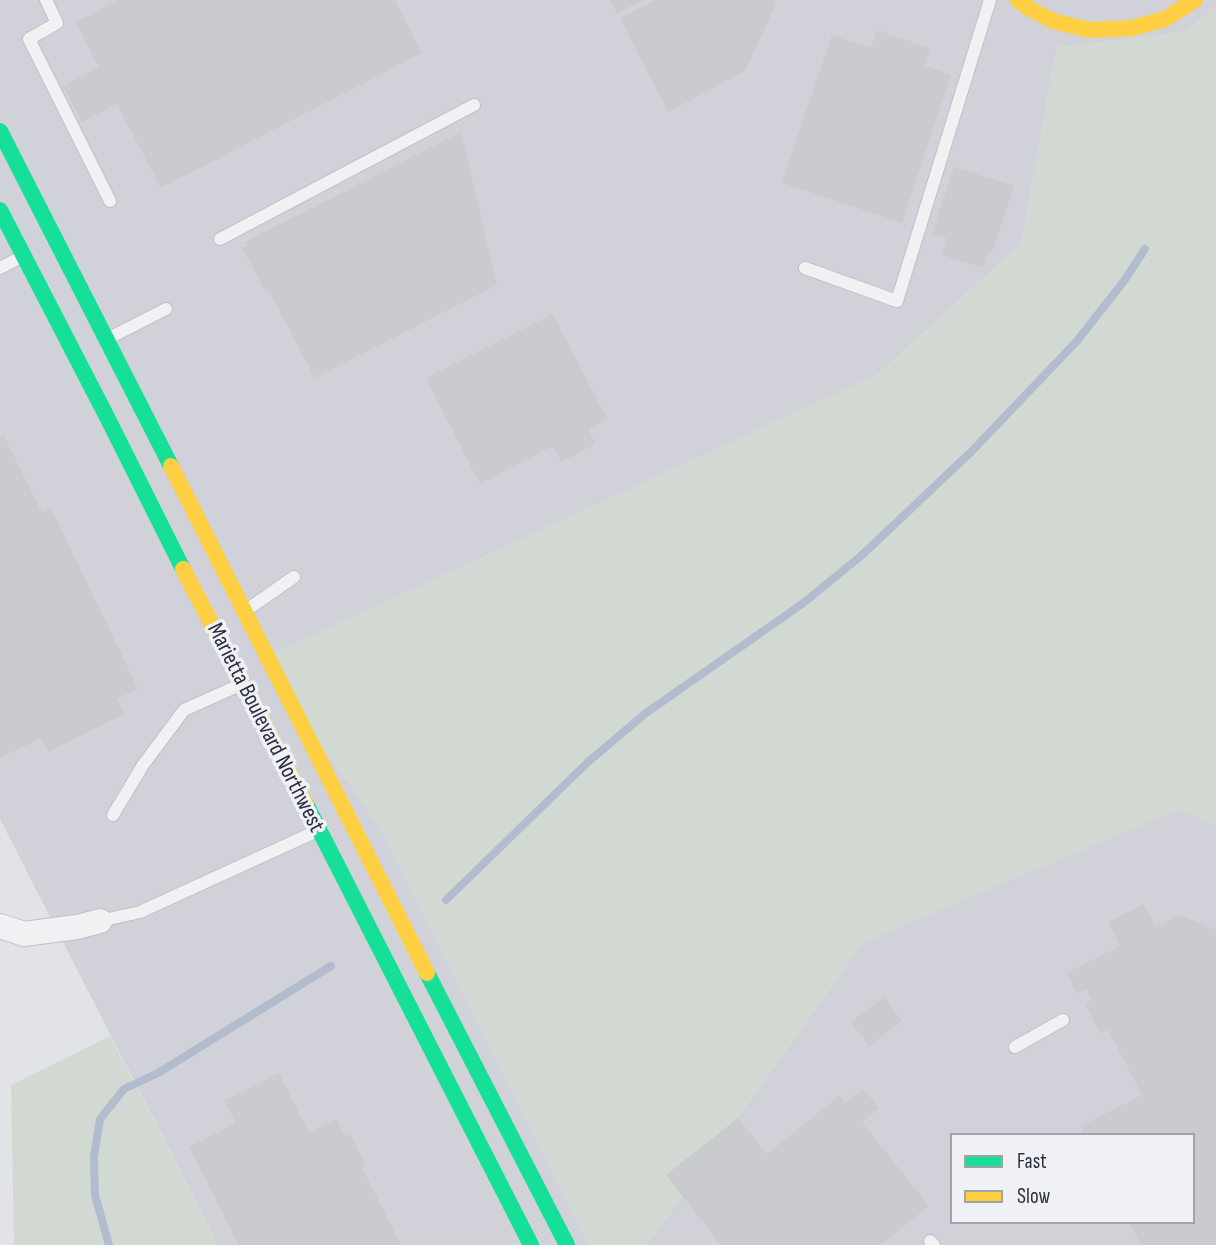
<!DOCTYPE html>
<html>
<head>
<meta charset="utf-8">
<style>
  body { margin:0 }
  #map { position:relative; width:1216px; height:1245px; overflow:hidden; background:#e2e3e6; font-family:"Sofia Sans Condensed",sans-serif }
  canvas { display:block }
  .legend { position:absolute; left:950px; top:1133px; width:245px; height:91px; box-sizing:border-box; background:#f0f1f5; border:2px solid #a1a3ac; margin:0; padding:9px 12px; list-style:none; font-size:21px; color:#2b2f3e }
  .legend li { display:flex; align-items:center; gap:14px; height:35px }
  .legend b { width:35px; border:2px solid #a1a3ac }
</style>
</head>
<body>
<div id="map">
<canvas width="1216" height="1245"></canvas>
<ul class="legend">
<li><b style="height:9px;background:#16e098"></b>Fast</li>
<li><b style="height:9px;background:#ffcf43"></b>Slow</li>
</ul>
</div>
<script>
const g = document.querySelector('canvas').getContext('2d');
g.lineJoin = 'round';
function fillPath(path, color) {
  g.fillStyle = color;
  g.fill(path, 'evenodd');
}
function poly(rows) {
  const path = new Path2D();
  for (const r of rows) {
    path.moveTo(r[0], r[1]);
    for (let i = 2; i < r.length; i += 2) path.lineTo(r[i], r[i + 1]);
  }
  return path;
}
function strokePath(path, color, width, dash) {
  g.strokeStyle = color;
  g.lineWidth = width;
  g.lineCap = dash ? 'butt' : 'round';
  g.setLineDash(dash || []);
  g.stroke(path);
}
function write(font, color, halo, rows, align = 'center') {
  g.font = font + ' "Sofia Sans Condensed",sans-serif';
  g.lineWidth = 7;
  g.setLineDash([]);
  g.textBaseline = 'middle';
  g.strokeStyle = halo;
  g.fillStyle = color;
  for (const [text, x, y, turn = 0] of rows) {
    g.save();
    g.translate(x, y);
    g.rotate((+turn || 0) * Math.PI / 180);
    g.textAlign = isNaN(turn) ? turn : align;
    if (halo) g.strokeText(text, 0, 0);
    g.fillText(text, 0, 0);
    g.restore();
  }
}
fillPath(poly([
  [0,0,1216,0,1216,6,1186,32,1057,48,1021,244,877,375,261,660,379,826,589,1245,218,1245,0,819],
  [1178,809,1216,824,1216,1245,647,1245,863,942],
  [952,1135,1193,1135,1193,1222,952,1222]
]), '#d1d2d9');
fillPath(poly([
  [1216,6,1216,824,1178,809,863,942,647,1245,589,1245,379,826,261,660,877,375,1021,244,1057,48,1186,32],
  [110,1036,218,1245,14,1245,11,1085]
]), '#d2d9d2');
strokePath(poly([
  [446,900,588,762,646,713,802,604,861,556,972,451,1077,341,1124,281,1145,249],
  [109,1245,95,1195,94,1157,100,1119,124,1089,158,1073,331,966]
]), '#b3bcce', 8);
fillPath(poly([
  [118,0,395,0,422,53,161,188,117,104,82,122,63,86,99,67,76,22],
  [610,0,643,0,617,13],
  [656,0,774,0,776,4,745,71,668,112,620,18],
  [877,30,930,48,924,65,951,75,902,223,782,183,832,35,871,48],
  [461,132,497,285,315,378,269,291,266,293,242,247,247,246,245,242],
  [954,167,1014,186,992,253,988,252,983,268,942,255,947,239,932,234],
  [553,314,607,419,588,429,596,444,561,462,553,446,480,484,426,378],
  [4,436,42,513,51,508,138,689,117,699,125,714,48,752,41,738,0,758,0,438],
  [1144,904,1155,927,1180,915,1216,930,1216,1245,1141,1245,1129,1222,1193,1222,1193,1135,1085,1135,1081,1126,1142,1095,1108,1029,1100,1033,1085,1004,1092,1000,1087,989,1077,994,1066,973,1120,946,1108,922],
  [884,997,902,1021,869,1046,851,1022],
  [279,1073,309,1133,336,1119,345,1136,350,1134,365,1164,361,1166,401,1245,239,1245,189,1147,236,1123,224,1101],
  [863,1089,879,1108,862,1122,929,1206,880,1245,721,1245,666,1175,738,1118,767,1154,839,1096,845,1103]
]), '#cacbce');
const lane = poly([
  [46,0,57,23,29,39,110,201],
  [220,239,474,105],
  [0,268,21,257],
  [805,268,897,301,990,0],
  [109,338,166,309],
  [245,611,294,577],
  [113,815,143,765,184,710,242,684],
  [100,921,140,912,317,831],
  [1015,1047,1063,1020],
  [930,1241,934,1245]
]);
const street = poly([
  [0,926,24,934,77,927,100,921]
]);
strokePath(lane, '#c0c1c4', 14);
strokePath(street, '#c0c1c4', 26);
strokePath(lane, '#f1f1f3', 12);
strokePath(street, '#f1f1f3', 24);
strokePath(poly([
  [0,131,171,466],
  [0,210,108,419,183,569],
  [306,804,531,1245],
  [427,973,567,1245]
]), '#16e098', 16);
strokePath(poly([
  [1018,0,1030,9,1053,21,1089,30,1132,28,1165,19,1195,0],
  [171,466,427,973],
  [183,569,306,804]
]), '#ffcf43', 16);
write('23px', '#2b2f3e', '#f0f1f5', [
  ["Marietta Boulevard Northwest",265,728,63]
]);
</script>
</body>
</html>
